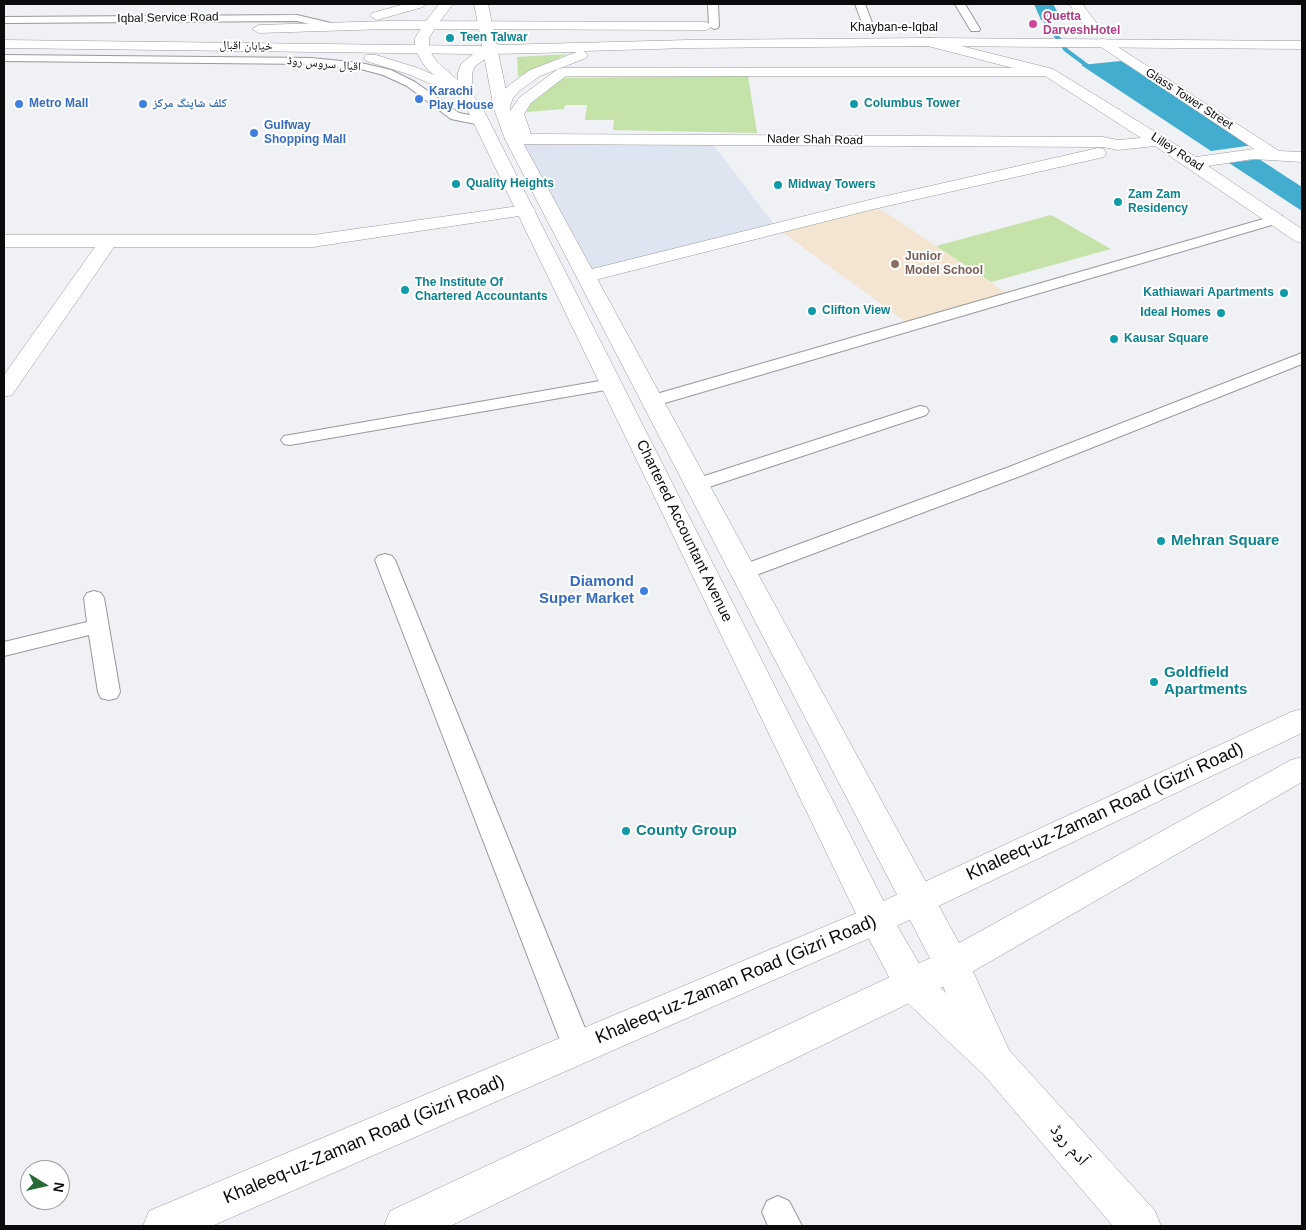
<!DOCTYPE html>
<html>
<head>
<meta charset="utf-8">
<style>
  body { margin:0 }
  #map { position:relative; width:1306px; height:1230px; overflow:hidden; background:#eff1f5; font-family:Helvetica,sans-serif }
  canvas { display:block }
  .frame { position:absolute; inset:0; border:5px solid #0b0b0d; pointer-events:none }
  .north { position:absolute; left:20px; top:1160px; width:50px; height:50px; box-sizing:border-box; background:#fff; border:1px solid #9d9d9e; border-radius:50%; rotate:99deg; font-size:14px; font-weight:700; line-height:20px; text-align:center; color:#0b0b0d }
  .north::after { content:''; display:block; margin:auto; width:18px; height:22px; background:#266b36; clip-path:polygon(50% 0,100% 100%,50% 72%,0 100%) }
</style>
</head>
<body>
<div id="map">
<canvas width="1306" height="1230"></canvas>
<div class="frame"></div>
<div class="north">N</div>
</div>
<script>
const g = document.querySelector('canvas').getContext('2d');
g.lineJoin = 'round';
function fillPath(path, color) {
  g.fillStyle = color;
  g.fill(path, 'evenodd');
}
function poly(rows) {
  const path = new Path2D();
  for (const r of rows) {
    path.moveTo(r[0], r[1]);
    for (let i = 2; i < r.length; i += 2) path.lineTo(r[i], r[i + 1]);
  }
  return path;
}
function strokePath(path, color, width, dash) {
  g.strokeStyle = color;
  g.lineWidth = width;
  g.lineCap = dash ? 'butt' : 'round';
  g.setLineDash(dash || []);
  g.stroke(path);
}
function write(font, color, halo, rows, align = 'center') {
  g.font = font + ' Helvetica,"Noto Naskh Arabic",sans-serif';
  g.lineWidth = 4;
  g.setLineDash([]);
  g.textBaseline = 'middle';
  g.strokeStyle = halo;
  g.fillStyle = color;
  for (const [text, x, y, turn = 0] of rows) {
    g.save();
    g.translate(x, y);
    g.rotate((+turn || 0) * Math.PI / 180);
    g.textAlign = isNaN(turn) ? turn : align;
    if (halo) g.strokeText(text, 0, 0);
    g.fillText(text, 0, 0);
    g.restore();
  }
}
fillPath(poly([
  [513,139,709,139,777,228,590,273]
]), '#dfe5f0');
fillPath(poly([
  [873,204,1011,296,910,325,778,229]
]), '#f3e5d2');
fillPath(poly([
  [567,54,518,77,517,57],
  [748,76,757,133,613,130,614,120,585,120,587,105,565,105,564,109,527,112,529,104,561,78],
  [1051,215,1111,249,991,282,936,246]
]), '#c5e2a9');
fillPath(poly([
  [1034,4,1053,4,1062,20,1041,20],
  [1121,61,1254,145,1211,151,1081,65],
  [1259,159,1302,187,1302,211,1229,163]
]), '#42adce');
fillPath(poly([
  [1034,4,1040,4,1047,18,1068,49,1099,72,1099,74,1095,74,1064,51,1041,18,1034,4]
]), '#42adce');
const service = poly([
  [708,4,718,4,719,26,718,28,714,29,709,26,708,4],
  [855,4,865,4,874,28,873,30,865,30,864,28,855,4],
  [955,4,965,4,980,29,979,31,971,31,955,4],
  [297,15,335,24,336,26,331,29,297,21,4,23,4,17,297,15],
  [4,55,311,58,361,63,391,70,415,82,459,113,485,118,487,121,481,125,451,119,407,86,383,75,361,69,311,64,4,61,4,55],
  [1277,215,1282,216,1284,219,1282,222,658,405,652,406,646,405,643,401,646,397,1277,215],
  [1302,353,1302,364,1023,475,751,577,744,578,737,577,734,572,737,567,1009,467,1302,353],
  [611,379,617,380,620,384,617,388,290,445,284,444,281,440,284,436,290,435,611,379],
  [920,406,926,407,929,411,926,415,703,489,696,491,689,489,687,485,689,481,920,406],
  [385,554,392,556,395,560,593,1048,588,1057,578,1061,568,1057,563,1048,375,560,378,556,385,554],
  [94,591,101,593,104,598,120,692,117,698,109,700,101,698,98,692,89,635,4,656,4,642,87,622,84,598,87,593,94,591],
  [778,1196,789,1201,802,1226,768,1226,762,1212,767,1201,778,1196]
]);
const minor = poly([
  [439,4,453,4,435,28,425,28,423,25,439,4],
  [474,4,488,4,492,24,490,27,480,27,478,24,474,4],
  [1069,4,1082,4,1102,30,1100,33,1090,33,1069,4],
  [929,38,1053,69,1196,157,1254,149,1095,43,1097,40,1102,39,1107,40,1279,151,1302,152,1302,162,1253,159,1208,166,1302,229,1302,243,1295,241,1155,146,1118,150,1103,147,513,144,507,142,505,139,507,136,514,134,508,114,520,97,558,69,563,68,1013,68,924,45,922,42,924,39,929,38],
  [566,76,1045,76,1141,138,1118,140,1103,137,531,134,524,114,531,103,566,76],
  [1098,148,1104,149,1106,153,1104,157,874,209,587,282,580,280,577,276,580,272,873,199,1098,148],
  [526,205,532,206,535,210,532,214,313,247,114,247,12,395,4,397,4,375,95,247,4,247,4,235,313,235,526,205]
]);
const tertiary = poly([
  [485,20,492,24,510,109,521,139,965,954,1009,1050,1155,1211,1161,1226,1113,1226,984,1075,898,994,859,920,468,111,459,97,426,68,415,50,415,38,425,22,435,22,437,25,429,38,429,50,437,62,470,91,484,111,888,910,924,972,946,993,936,970,505,139,494,109,478,24,485,20]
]);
const primary = poly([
  [405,4,425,4,423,7,377,20,370,16,372,13,405,4],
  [387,21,706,22,713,26,706,30,387,29,259,33,252,29,259,25,387,21],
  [929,38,1302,41,1302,49,929,46,689,48,584,51,588,55,586,58,540,76,519,91,513,98,508,112,502,114,496,112,494,109,498,97,509,85,530,70,577,52,493,54,475,66,472,73,473,94,470,97,465,99,408,74,366,61,364,58,366,55,376,55,418,68,457,85,458,73,461,64,473,54,4,48,4,40,486,46,494,43,500,45,689,40,929,38],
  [1302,709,1302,733,888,930,212,1226,143,1226,149,1211,864,910,1291,712,1302,709],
  [1302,757,1302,782,965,976,450,1226,384,1226,390,1211,939,954,1291,760,1302,757]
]);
strokePath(service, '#97999d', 2);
strokePath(minor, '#97999d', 1);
strokePath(tertiary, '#97999d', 1);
strokePath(primary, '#97999d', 1);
fillPath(service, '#fff');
fillPath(minor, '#fff');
fillPath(tertiary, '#fff');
fillPath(primary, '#fff');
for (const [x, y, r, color] of [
  [1033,24,5,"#d1479c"],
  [450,38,5,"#0f9aa8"],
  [419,99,5,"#3f7fe0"],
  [19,104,5,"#3f7fe0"],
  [143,104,5,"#3f7fe0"],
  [854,104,5,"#0f9aa8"],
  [254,133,5,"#3f7fe0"],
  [456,184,5,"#0f9aa8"],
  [778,185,5,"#0f9aa8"],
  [1118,202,5,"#0f9aa8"],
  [895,264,5,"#8d6e63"],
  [405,290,5,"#0f9aa8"],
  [1284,293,5,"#0f9aa8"],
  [812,311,5,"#0f9aa8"],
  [1221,313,5,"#0f9aa8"],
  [1114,339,5,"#0f9aa8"],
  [1161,541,5,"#0f9aa8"],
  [644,591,5,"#3f7fe0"],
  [1154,682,5,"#0f9aa8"],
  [626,831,5,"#0f9aa8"]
]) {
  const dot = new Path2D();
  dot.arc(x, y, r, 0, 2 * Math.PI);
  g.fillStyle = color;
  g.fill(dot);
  strokePath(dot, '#fff', 2);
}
write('bold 12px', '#b23c85', '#fff', [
  ["Quetta",1043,17],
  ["DarveshHotel",1043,31]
], 'left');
write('12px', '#0b0b0d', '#fff', [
  ["Iqbal Service Road",168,18,-1],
  ["Khayban-e-Iqbal",894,28],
  ["خیابان اقبال",246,46,1],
  ["اقبال سروس روڈ",324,64,5],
  ["Glass Tower Street",1189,99,33],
  ["Nader Shah Road",815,140,1],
  ["Lilley Road",1177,152,33]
]);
write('bold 12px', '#0d838f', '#fff', [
  ["Teen Talwar",460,38],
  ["Columbus Tower",864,104],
  ["Quality Heights",466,184],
  ["Midway Towers",788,185],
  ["Zam Zam",1128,195],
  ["Residency",1128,209],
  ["The Institute Of",415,283],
  ["Chartered Accountants",415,297],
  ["Kathiawari Apartments",1274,293,"right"],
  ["Clifton View",822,311],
  ["Ideal Homes",1211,313,"right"],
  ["Kausar Square",1124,339]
], 'left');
write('bold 12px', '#366cbe', '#fff', [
  ["Karachi",429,92],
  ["Play House",429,106],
  ["Metro Mall",29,104],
  ["کلف شاپنگ مرکز",153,104],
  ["Gulfway",264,126],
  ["Shopping Mall",264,140]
], 'left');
write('bold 12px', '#785e54', '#fff', [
  ["Junior",905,257],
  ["Model School",905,271]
], 'left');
write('15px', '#0b0b0d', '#fff', [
  ["Chartered Accountant Avenue",684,531,64]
]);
write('bold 15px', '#0d838f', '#fff', [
  ["Mehran Square",1171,541],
  ["Goldfield",1164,673],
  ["Apartments",1164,690],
  ["County Group",636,831]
], 'left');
write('bold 15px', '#366cbe', '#fff', [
  ["Diamond",634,582],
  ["Super Market",634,599]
], 'right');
write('18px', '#0b0b0d', '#fff', [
  ["Khaleeq-uz-Zaman Road (Gizri Road)",1105,812,-25],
  ["Khaleeq-uz-Zaman Road (Gizri Road)",736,980,-23],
  ["Khaleeq-uz-Zaman Road (Gizri Road)",364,1140,-23],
  ["آدم روڈ",1069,1145,49]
]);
</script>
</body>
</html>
